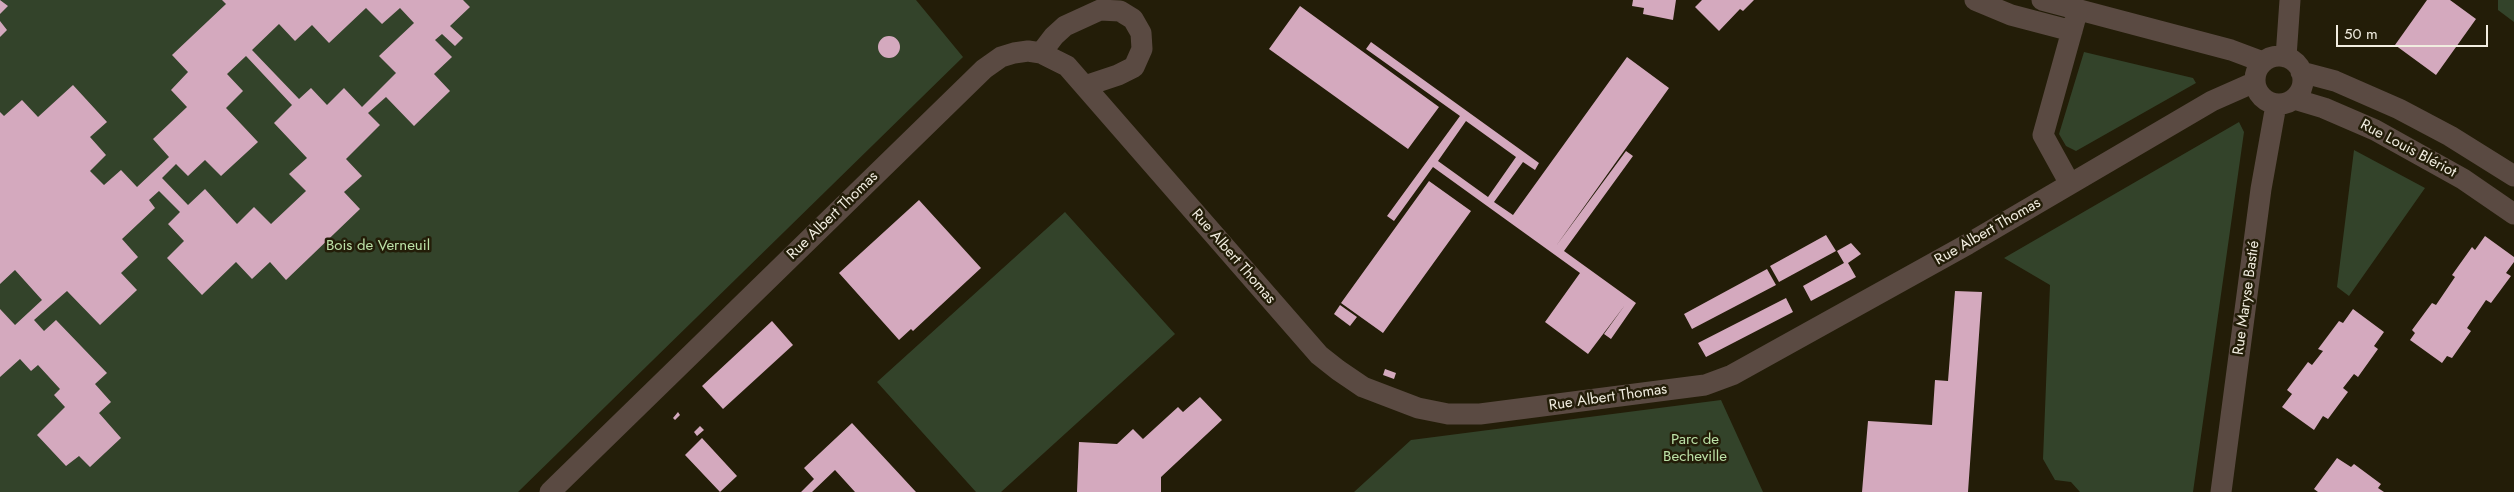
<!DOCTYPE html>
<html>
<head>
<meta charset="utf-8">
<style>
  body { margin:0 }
  #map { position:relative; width:2514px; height:492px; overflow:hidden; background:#231d08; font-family:Jost,sans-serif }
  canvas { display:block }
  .scale { position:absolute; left:2336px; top:25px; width:152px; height:22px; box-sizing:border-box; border:2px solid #f1ede0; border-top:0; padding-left:6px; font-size:15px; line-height:18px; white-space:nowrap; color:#f1ede0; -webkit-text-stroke:4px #231d08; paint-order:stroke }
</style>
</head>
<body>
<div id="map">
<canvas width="2514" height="492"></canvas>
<div class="scale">50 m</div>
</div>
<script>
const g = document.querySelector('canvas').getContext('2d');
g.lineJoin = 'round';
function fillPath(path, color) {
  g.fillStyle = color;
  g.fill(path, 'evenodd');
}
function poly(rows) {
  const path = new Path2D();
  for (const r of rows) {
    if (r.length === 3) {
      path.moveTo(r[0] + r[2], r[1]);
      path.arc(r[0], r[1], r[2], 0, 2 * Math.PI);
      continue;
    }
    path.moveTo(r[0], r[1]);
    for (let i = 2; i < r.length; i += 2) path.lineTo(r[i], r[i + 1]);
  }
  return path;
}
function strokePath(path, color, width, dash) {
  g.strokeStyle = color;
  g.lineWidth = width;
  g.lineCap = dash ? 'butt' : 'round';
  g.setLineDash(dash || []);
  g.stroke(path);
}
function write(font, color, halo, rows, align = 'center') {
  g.font = font + ' Jost,sans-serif';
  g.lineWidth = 5;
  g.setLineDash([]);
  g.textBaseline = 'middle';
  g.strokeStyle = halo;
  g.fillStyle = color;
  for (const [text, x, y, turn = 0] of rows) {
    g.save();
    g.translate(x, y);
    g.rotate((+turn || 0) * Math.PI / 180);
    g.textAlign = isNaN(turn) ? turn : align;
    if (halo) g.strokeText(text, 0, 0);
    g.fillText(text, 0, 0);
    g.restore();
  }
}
fillPath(poly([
  [0,0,916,0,963,57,518,492,0,492],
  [2498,0,2514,0,2514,22,2498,10],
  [2084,52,2193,78,2196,83,2076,151,2066,146,2059,134],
  [2239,122,2244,132,2193,492,2080,492,2071,482,2055,480,2043,459,2050,285,2004,258],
  [2354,150,2425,188,2349,296,2337,287],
  [1065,212,1175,334,1001,492,976,492,877,382],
  [1721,400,1763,492,1354,492,1411,440]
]), '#33432a');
fillPath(poly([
  [0,0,8,6,0,14],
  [222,0,463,0,470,7,450,26,463,38,455,46,442,34,435,40,452,57,434,74,450,91,414,126,386,97,368,113,380,125,346,159,362,176,344,192,360,209,286,280,270,262,252,279,236,262,202,295,167,258,184,241,168,224,180,212,159,191,149,200,155,208,122,239,138,257,121,273,137,290,100,325,67,291,34,320,44,331,56,320,107,373,95,384,111,402,99,413,121,438,90,467,79,456,66,466,37,435,65,407,54,395,60,389,38,365,31,371,20,359,0,377,0,309,15,325,42,300,15,270,0,284,0,112,4,116,22,100,38,117,73,85,107,122,90,137,106,155,90,171,104,185,121,170,137,187,169,157,153,139,187,107,171,90,188,72,172,55,226,4],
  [366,8,382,24,400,8,414,23,379,56,396,73,362,107,344,88,327,105,311,88,299,99,252,50,279,24,295,41,312,25,329,43],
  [246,56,292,105,274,123,307,158,289,174,306,191,271,224,254,207,237,224,205,189,188,205,162,178,176,164,188,176,205,160,221,176,258,142,226,108,243,91,227,74],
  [1633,0,1676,0,1673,20,1643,14,1644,8,1632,6],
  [1702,0,1754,0,1743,11,1740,9,1719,31,1695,7],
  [2427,0,2450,0,2476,19,2436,75,2395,45],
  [1300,6,1439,107,1408,149,1269,49],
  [0,21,7,30,0,37],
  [889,47,11],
  [1371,42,1539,163,1535,170,1523,162,1494,202,1513,215,1627,57,1669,88,1556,246,1626,151,1633,156,1564,251,1636,303,1611,339,1604,334,1625,305,1588,354,1545,322,1580,273,1433,167,1394,221,1387,216,1460,116,1366,49],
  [1466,121,1516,157,1488,197,1438,161],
  [1429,181,1471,211,1383,333,1341,303],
  [919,200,981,268,913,331,911,329,899,340,839,273],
  [1826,235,1836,251,1779,282,1770,266],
  [2485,236,2514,257,2514,262,2506,273,2511,276,2491,303,2486,300,2467,328,2471,331,2452,358,2447,356,2442,363,2410,340,2415,333,2412,330,2432,303,2436,305,2455,277,2452,275,2472,247,2475,250],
  [1851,243,1861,254,1848,263,1856,277,1811,301,1803,286,1844,263,1837,251],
  [1767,269,1776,285,1692,329,1684,314],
  [1955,291,1982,292,1968,492,1862,492,1868,421,1932,425,1935,380,1948,381],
  [1786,298,1793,312,1706,357,1698,343],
  [1340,305,1357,317,1350,326,1334,314],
  [2353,309,2384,332,2374,346,2378,349,2358,377,2354,374,2343,388,2348,392,2328,419,2323,416,2314,430,2282,407,2292,394,2287,390,2308,362,2312,365,2323,351,2318,349,2339,321,2343,323],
  [772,321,793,345,723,409,702,386],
  [1385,369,1396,373,1394,379,1383,375],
  [1200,397,1222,420,1161,477,1161,492,1077,492,1079,442,1117,444,1133,429,1143,439,1178,407,1183,412],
  [678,412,680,415,675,420,673,418],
  [852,423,916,492,855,492,835,470,812,492,801,492,814,479,804,468],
  [700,426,704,430,697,436,694,432],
  [702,438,737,476,720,492,685,455],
  [2337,458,2351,467,2354,464,2381,484,2378,488,2384,492,2318,492,2314,489]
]), '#d4a9be');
strokePath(poly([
  [1975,0,2011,15,2072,31],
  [2042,0,2231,50,2263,62],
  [1041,53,1054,36,1065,26,1100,10,1120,11,1133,19,1141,33,1142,49,1134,67,1118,75,1085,86],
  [2279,80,24],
  [2286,57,2290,0],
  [2301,72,2335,81,2399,109,2450,136,2514,176],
  [2294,99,2324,108,2375,130,2463,179,2514,214],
  [2070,184,2043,135,2078,9],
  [550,492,984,69,1001,57,1014,53,1028,51,1041,53,1067,66,1319,355,1338,370,1363,387,1418,408,1448,414,1480,414,1705,385,1732,375,1968,244,2212,101,2255,82],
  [2221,492,2261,189,2276,105]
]), '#5a4a42', 21);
write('15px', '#f1ede0', '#231d08', [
  ["Rue Louis Blériot",2408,149,28],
  ["Rue Albert Thomas",833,216,-44],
  ["Rue Albert Thomas",1988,232,-30],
  ["Rue Albert Thomas",1233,257,49],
  ["Rue Maryse Bastié",2247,298,-82],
  ["Rue Albert Thomas",1608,398,-8]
]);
write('15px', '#bce1a7', '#231d08', [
  ["Bois de Verneuil",378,246],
  ["Parc de",1695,440],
  ["Becheville",1695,457]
]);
</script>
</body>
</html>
